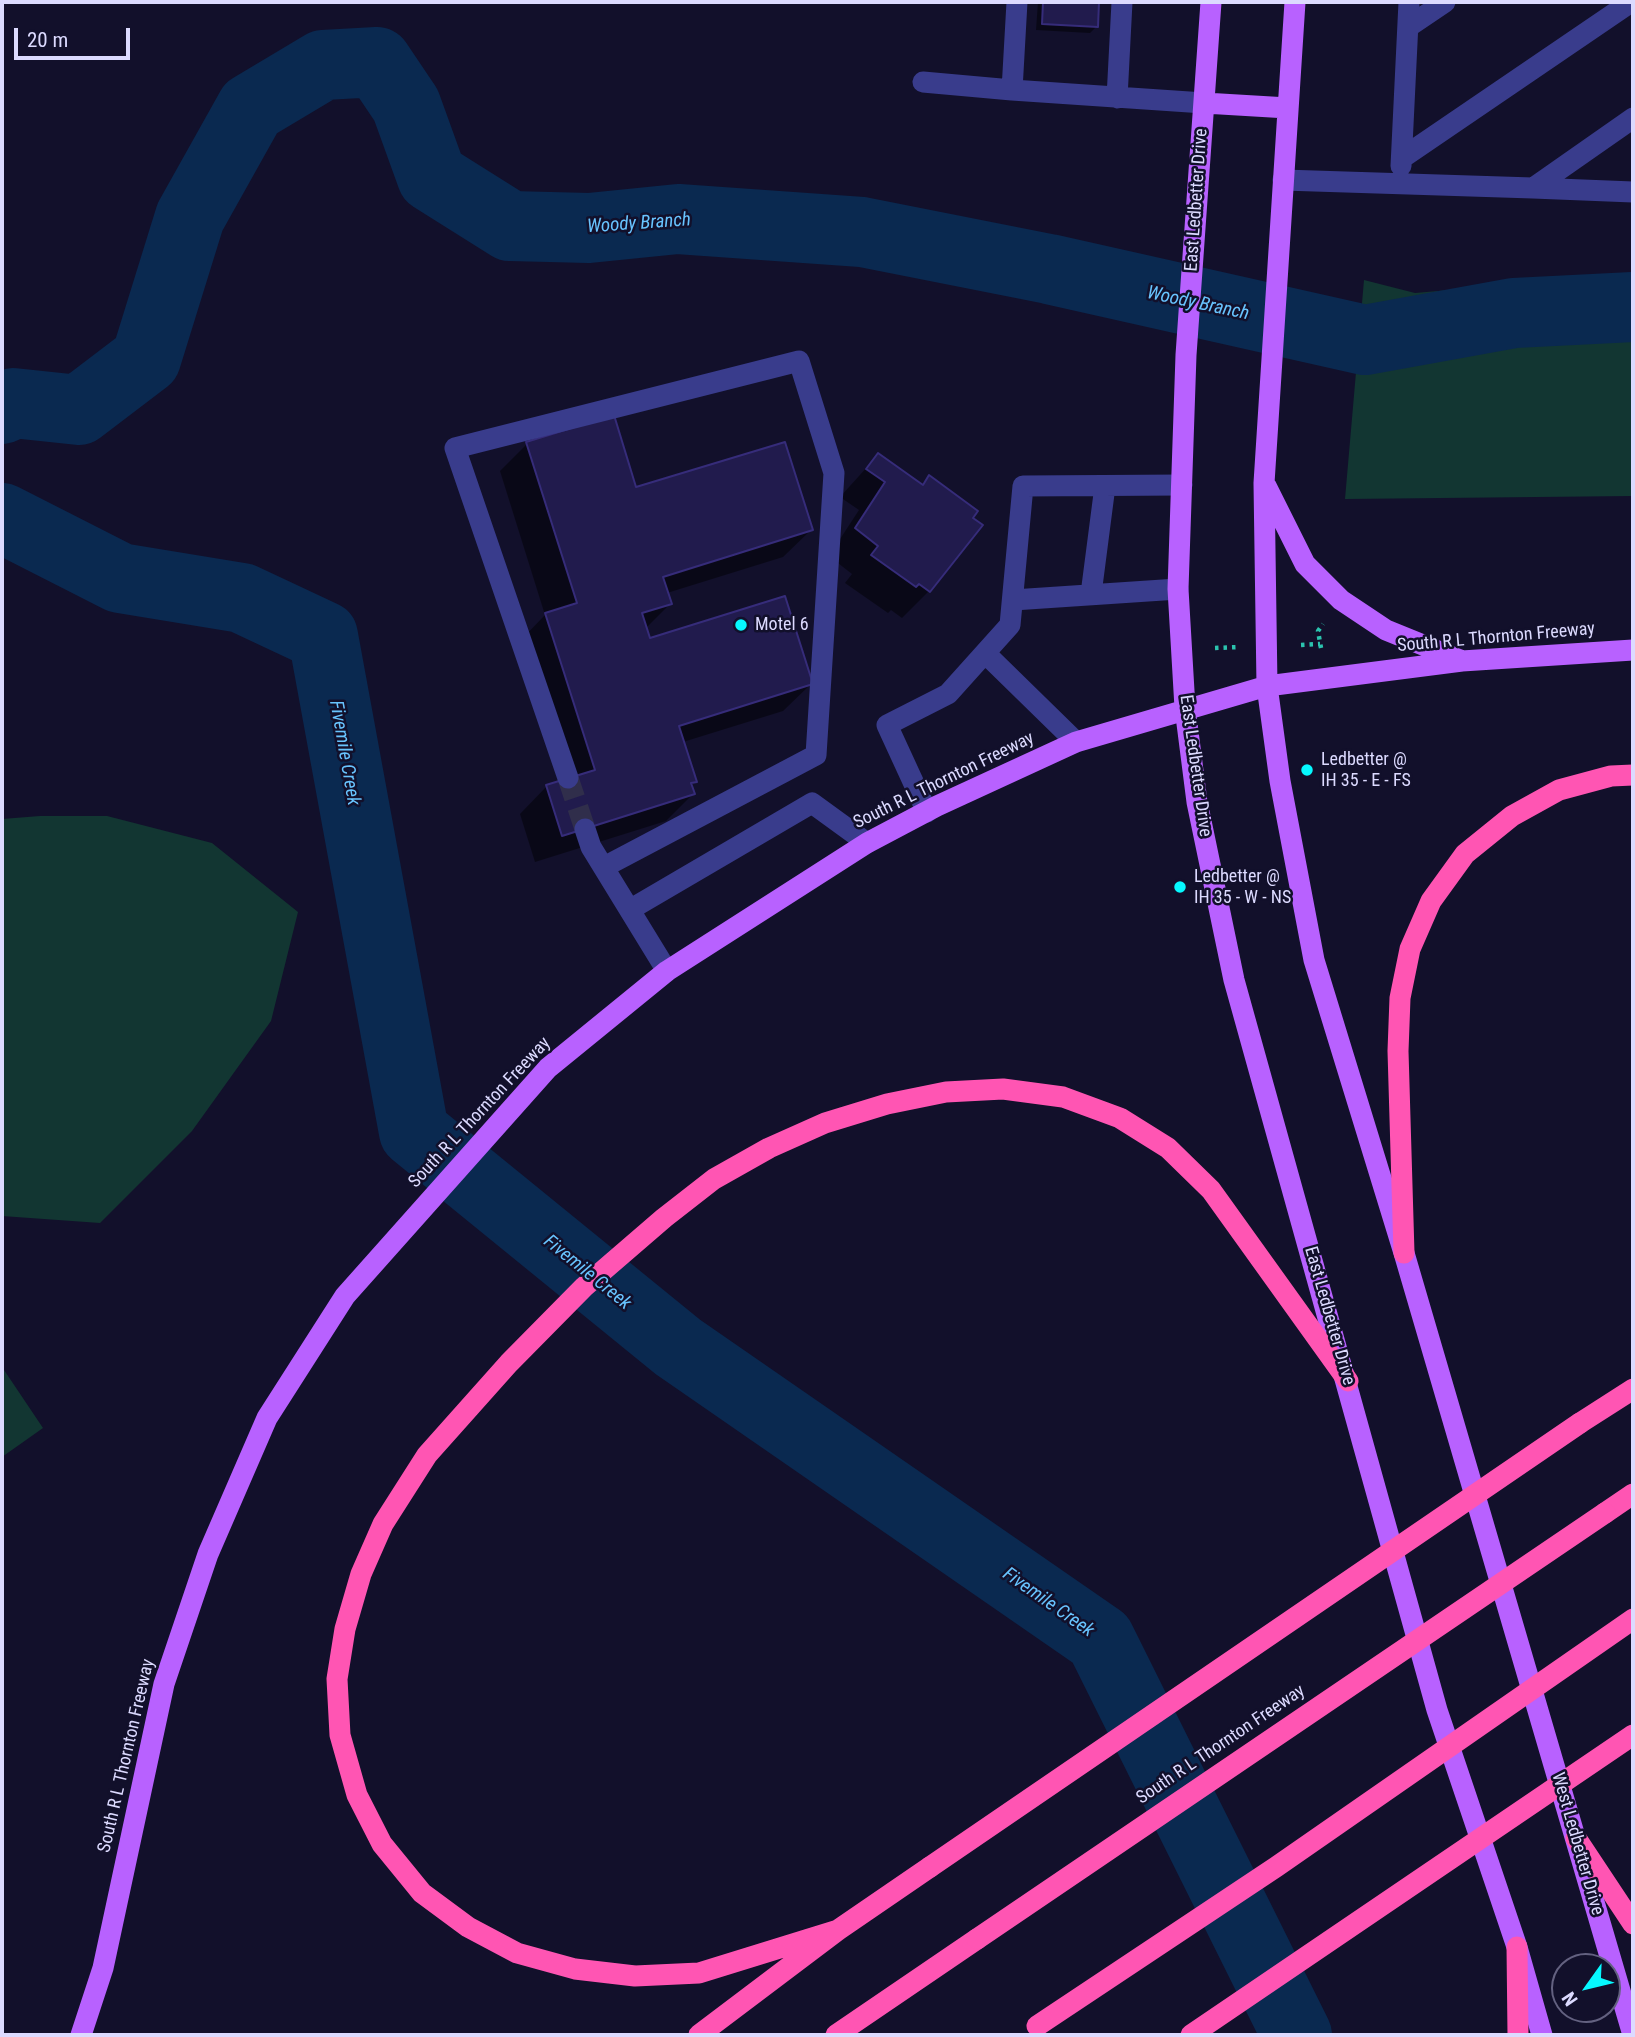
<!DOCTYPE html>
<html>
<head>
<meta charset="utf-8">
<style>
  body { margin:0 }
  #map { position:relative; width:1635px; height:2037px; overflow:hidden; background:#12102b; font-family:"Roboto Condensed",sans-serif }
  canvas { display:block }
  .frame { position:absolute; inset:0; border:4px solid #dcdaff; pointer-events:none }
  .north { position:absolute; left:1551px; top:1953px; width:70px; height:70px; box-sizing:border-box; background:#12102b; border:2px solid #636180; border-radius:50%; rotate:236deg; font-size:19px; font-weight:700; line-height:28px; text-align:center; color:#dcdaff }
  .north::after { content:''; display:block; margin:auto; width:24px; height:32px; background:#06f8ff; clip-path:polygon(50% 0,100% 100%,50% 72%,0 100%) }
  .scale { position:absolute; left:14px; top:28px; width:116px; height:32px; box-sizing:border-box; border:4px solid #dcdaff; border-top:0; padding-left:9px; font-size:21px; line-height:24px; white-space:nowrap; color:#dcdaff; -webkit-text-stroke:5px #12102b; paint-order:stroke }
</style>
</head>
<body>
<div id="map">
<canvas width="1635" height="2037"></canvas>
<div class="frame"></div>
<div class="north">N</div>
<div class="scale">20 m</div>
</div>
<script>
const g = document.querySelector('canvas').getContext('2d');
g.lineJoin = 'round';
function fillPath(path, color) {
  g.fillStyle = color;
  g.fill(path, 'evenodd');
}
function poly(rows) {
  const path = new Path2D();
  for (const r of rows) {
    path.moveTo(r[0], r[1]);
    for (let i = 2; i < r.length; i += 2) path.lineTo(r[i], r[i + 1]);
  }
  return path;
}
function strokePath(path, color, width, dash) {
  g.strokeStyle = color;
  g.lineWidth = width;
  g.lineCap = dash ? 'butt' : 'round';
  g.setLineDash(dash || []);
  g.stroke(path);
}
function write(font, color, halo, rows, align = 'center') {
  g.font = font + ' "Roboto Condensed",sans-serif';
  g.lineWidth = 5;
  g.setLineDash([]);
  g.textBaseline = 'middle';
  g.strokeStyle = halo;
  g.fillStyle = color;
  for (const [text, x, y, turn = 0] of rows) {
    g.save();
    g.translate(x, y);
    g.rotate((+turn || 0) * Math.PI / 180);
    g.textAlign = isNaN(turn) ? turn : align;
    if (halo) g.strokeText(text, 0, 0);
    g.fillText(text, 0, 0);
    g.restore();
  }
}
fillPath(poly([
  [1633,274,1633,496,1345,499,1364,280,1415,293],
  [40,816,107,816,212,843,298,912,271,1021,192,1131,100,1223,2,1216,2,819],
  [2,1367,43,1428,2,1457]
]), '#123632');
fillPath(poly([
  [1038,2,1098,2,1096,27,1090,33,1036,30],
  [527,444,635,489,811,530,783,557,667,593,670,604,645,629,648,640,811,684,783,711,683,742,695,781,690,786,693,794,666,821,535,862,520,814,547,786,563,781,519,642,545,615,500,471],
  [878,455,920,486,929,477,929,591,902,618,891,610,888,613,845,583,852,574,829,556,859,510,840,497]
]), '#0007');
strokePath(poly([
  [2,409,13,403,79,410,146,359,190,217,251,108,323,65,377,62,406,105,432,177,510,226,589,228,678,219,862,232,1049,269,1365,340,1514,313,1633,307],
  [2,518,120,578,242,598,323,636,414,1132,678,1347,1100,1639,1297,2035]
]), '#0a2950', 70);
const building = poly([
  [1043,2,1099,2,1098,27,1042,24,1043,2],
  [614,415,636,487,785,442,813,530,663,577,672,604,642,613,650,638,785,596,813,684,679,726,697,782,691,783,695,794,562,836,546,785,595,770,545,613,577,603,526,442,614,415],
  [878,453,923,485,929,475,978,511,973,518,983,525,930,592,919,584,916,587,871,555,878,546,855,528,885,482,866,469,878,453]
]);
fillPath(building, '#211b4d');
strokePath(building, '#362c7a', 2);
strokePath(poly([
  [568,778,585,829]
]), '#302e4b', 21, [21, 10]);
strokePath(poly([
  [1301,645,1320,644],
  [1215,648,1239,647],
  [1321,648,1318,631,1323,624]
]), '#2bc3ae', 4.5, [3.5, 5]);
strokePath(poly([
  [1408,27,1445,2],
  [923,82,1012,90,1017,2],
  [1012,90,1204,103],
  [1117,98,1122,2],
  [1402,158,1631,2],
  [1401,166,1409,2],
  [1283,180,1533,188,1633,118],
  [1533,188,1633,192],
  [1091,594,1105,486],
  [1013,600,1178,589],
  [985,653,1076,742],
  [568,778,455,448,799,361,834,473,816,755,604,867],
  [927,812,887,725,948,694,1010,625,1023,486,1182,485],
  [585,829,591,847,667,971],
  [631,909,812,803,867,843]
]), '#393c8c', 21);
strokePath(poly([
  [1211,2,1186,355,1178,589,1185,708,1197,802,1234,980,1437,1710,1517,1947,1542,2035],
  [1295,2,1264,483,1267,686,1280,781,1314,960,1404,1253,1633,2035],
  [1204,103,1288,108],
  [1266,486,1305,564,1341,600,1386,630,1460,660],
  [81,2035,103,1968,164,1684,208,1554,267,1418,345,1296,548,1068,667,971,867,843,937,806,1076,742,1267,686,1462,661,1633,650]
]), '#b861ff', 21);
strokePath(poly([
  [1404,1253,1398,1051,1400,998,1410,949,1431,901,1465,854,1512,816,1559,790,1611,776,1633,775],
  [1580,1423,1633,1389],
  [1605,1513,1633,1494],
  [1576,1838,1633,1924],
  [838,1930,699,1973,635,1976,575,1969,517,1953,468,1927,422,1893,382,1844,357,1795,340,1735,337,1679,345,1629,361,1574,383,1524,427,1455,509,1363,584,1287,664,1218,714,1179,769,1148,825,1123,887,1104,946,1092,1003,1089,1063,1097,1120,1118,1168,1148,1211,1190,1348,1381],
  [1517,1947,1518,2035],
  [699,2035,838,1930,930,1867],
  [836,2035,977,1939]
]), '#ff55b3', 21);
strokePath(poly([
  [930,1867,1580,1423],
  [977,1939,1605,1513],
  [1037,2026,1276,1867,1633,1619],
  [1191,2035,1633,1735]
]), '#ff55b3', 21);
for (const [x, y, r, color] of [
  [741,625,7,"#06f8ff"],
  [1307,770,7,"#06f8ff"],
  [1180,887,7,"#06f8ff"]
]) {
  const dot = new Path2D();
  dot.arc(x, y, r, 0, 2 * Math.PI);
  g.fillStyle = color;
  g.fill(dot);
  strokePath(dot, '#12102b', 2.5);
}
write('18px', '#dcdaff', '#12102b', [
  ["East Ledbetter Drive",1197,200,-86],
  ["South R L Thornton Freeway",1496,638,-5],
  ["East Ledbetter Drive",1195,766,82],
  ["South R L Thornton Freeway",944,781,-26],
  ["South R L Thornton Freeway",480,1113,-47],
  ["East Ledbetter Drive",1329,1316,74],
  ["South R L Thornton Freeway",1221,1745,-34],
  ["South R L Thornton Freeway",127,1756,-77],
  ["West Ledbetter Drive",1577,1844,74]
]);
write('18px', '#dcdaff', '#12102b', [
  ["Motel 6",755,625],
  ["Ledbetter @",1321,760],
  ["IH 35 - E - FS",1321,781],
  ["Ledbetter @",1194,877],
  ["IH 35 - W - NS",1194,898]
], 'left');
write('italic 19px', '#68c4ff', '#12102b', [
  ["Woody Branch",639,224,-4],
  ["Woody Branch",1198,304,12],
  ["Fivemile Creek",344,753,80],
  ["Fivemile Creek",587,1273,39],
  ["Fivemile Creek",1048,1603,35]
]);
</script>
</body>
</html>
